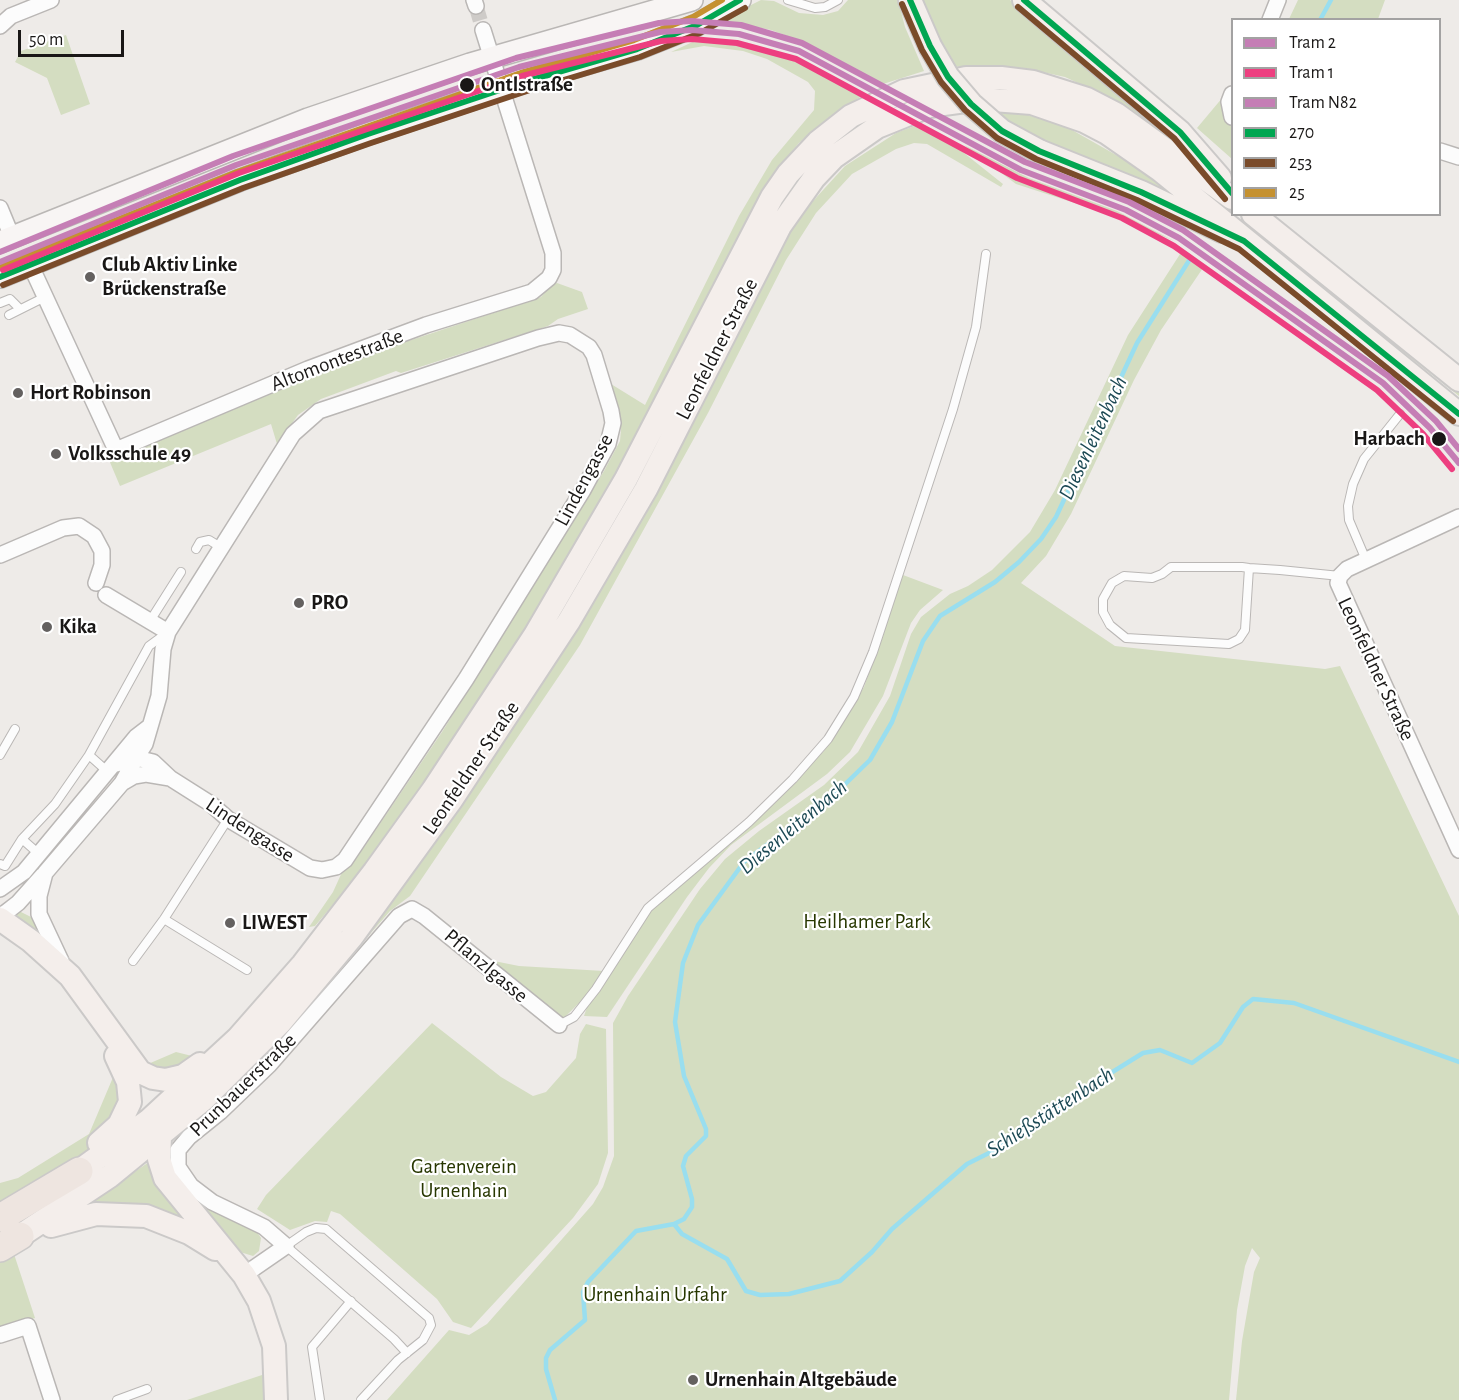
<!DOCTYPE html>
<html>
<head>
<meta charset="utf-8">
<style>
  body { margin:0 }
  #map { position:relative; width:1459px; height:1400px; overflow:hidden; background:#eeebe8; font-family:"Alegreya Sans",sans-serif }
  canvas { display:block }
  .legend { position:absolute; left:1231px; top:18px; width:210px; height:198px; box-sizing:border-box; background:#fff; border:2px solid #a3a2a2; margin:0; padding:8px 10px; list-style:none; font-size:18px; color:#191716 }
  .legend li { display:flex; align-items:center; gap:12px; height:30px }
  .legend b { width:30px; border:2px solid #a3a2a2 }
  .scale { position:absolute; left:18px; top:30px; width:106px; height:27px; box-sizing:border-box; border:3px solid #191716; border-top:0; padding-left:8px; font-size:18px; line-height:21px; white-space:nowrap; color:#191716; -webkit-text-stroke:4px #fff; paint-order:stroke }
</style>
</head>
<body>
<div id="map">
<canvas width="1459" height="1400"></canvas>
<ul class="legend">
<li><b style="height:8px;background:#c57eb5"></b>Tram 2</li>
<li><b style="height:8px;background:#ed3f80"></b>Tram 1</li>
<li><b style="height:8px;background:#c57eb5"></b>Tram N82</li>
<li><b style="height:8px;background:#00a651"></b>270</li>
<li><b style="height:8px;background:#7a4b2a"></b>253</li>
<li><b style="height:8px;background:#c59130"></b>25</li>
</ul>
<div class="scale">50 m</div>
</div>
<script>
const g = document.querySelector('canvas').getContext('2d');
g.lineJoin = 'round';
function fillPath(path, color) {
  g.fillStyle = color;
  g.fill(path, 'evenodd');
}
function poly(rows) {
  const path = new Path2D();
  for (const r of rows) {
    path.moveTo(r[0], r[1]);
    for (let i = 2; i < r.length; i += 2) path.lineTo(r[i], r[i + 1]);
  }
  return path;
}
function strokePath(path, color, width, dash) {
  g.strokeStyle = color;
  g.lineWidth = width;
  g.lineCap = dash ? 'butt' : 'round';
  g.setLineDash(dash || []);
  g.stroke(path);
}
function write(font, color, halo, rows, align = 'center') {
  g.font = font + ' "Alegreya Sans",sans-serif';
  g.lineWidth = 4.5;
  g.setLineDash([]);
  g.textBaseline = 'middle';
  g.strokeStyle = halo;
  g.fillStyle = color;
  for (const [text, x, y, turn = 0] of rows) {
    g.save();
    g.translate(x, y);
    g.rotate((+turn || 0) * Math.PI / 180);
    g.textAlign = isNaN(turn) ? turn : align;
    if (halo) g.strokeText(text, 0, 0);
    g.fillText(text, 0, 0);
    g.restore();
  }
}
fillPath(poly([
  [761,0,774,1,799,13,823,15,838,11,848,0,898,0,905,27,924,71,883,84,804,42,771,30,721,20],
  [918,0,1010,0,1186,152,1123,104,1065,77,1029,69,990,65,952,67],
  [1298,0,1385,0,1378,19,1289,19],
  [66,35,90,104,61,115,47,78,15,62,21,51],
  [699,39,737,42,779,54,820,71,863,95,826,120,799,143,778,168,748,220,638,437,558,578,465,726,374,856,315,926,309,927,333,892,343,870,356,859,442,732,604,471,620,441,621,429,611,384,645,405,739,216,772,160,814,110,815,91,808,82,767,59,743,51,704,46,671,52],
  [1223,97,1222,111,1232,128,1232,159,1197,128],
  [995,112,1028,115,1065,126,1132,164,1184,203,1051,147,1010,124],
  [917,125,959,149,1003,184,1001,187,927,144,914,143,896,149,852,174,816,213,786,260,708,413,580,645,410,896,390,911,351,956,489,763,562,652,665,477,776,254,803,212,845,166,896,133],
  [964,145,1029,178,1117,211,1174,241,1124,219,1016,184],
  [1280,249,1459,392,1459,396,1278,253],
  [1182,251,1205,265,1161,330,1134,380,1071,514,1046,556,1021,583,1115,646,1325,669,1340,666,1459,916,1459,1400,1236,1400,1242,1341,1254,1272,1260,1258,1252,1248,1245,1266,1237,1310,1229,1400,387,1400,449,1330,469,1335,487,1324,593,1204,603,1187,614,1156,613,1023,628,996,700,889,725,859,759,831,824,785,858,752,890,696,911,634,921,617,950,594,968,586,992,570,1030,532,1055,490,1128,335],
  [557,283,582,292,588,309,558,319,548,326,401,373,396,371,321,399,298,415,277,444,271,424,120,486,109,460,339,364,541,297,551,285],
  [903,575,943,590,920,610,911,623,883,696,850,752,827,774,731,845,709,868,687,897,607,1017,584,1016,587,1007,653,907,768,809,824,751,864,687],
  [19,911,33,918,40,936,15,916],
  [489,960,519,966,604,971,587,995,562,1020],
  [432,1023,501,1077,533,1096,546,1092,576,1058,580,1034,586,1024,606,1029,608,1153,598,1184,573,1218,471,1328,453,1322,437,1299,340,1214,331,1211,327,1222,315,1221,290,1230,257,1209,266,1195],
  [176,1052,192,1056,177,1067,162,1070,148,1064],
  [114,1075,123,1084,115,1129,87,1151,0,1202,0,1183,18,1178,89,1134],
  [169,1161,205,1205,257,1232,261,1238,259,1251,253,1256,240,1252,194,1204],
  [149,1162,192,1223,93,1206,92,1201],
  [13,1251,35,1318,0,1329,0,1259],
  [268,1373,267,1400,187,1400]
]), '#d4ddc1');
strokePath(poly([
  [1320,20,1331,0],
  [674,1224,682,1234,727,1259,746,1291,760,1295,789,1294,840,1281,872,1252,892,1229,967,1164,995,1150,1040,1117,1143,1053,1160,1050,1192,1063,1220,1043,1243,1007,1253,999,1294,1003,1459,1062],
  [555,1400,546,1369,546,1358,550,1350,585,1320,583,1292,588,1282,636,1231,674,1224,684,1219,692,1207,692,1199,683,1166,686,1156,706,1136,706,1129,684,1076,675,1022,683,963,698,925,744,862,836,793,870,760,892,722,923,641,940,616,995,582,1019,562,1041,539,1056,517,1137,343,1190,259]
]), '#99deef', 4.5);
strokePath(poly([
  [476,6,483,30]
]), '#cecbc8', 15, [15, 8]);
const service = poly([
  [788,0,815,8,825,7,838,0],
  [0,303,10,299,20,309],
  [9,315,45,297],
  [196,549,200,542,209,540,222,548],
  [1366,560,1349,520,1348,506,1353,484,1364,459,1400,414],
  [1249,568,1245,630,1239,639,1229,644,1126,638,1110,625,1103,612,1103,599,1112,583,1124,576,1152,578,1162,574,1171,567,1242,567,1249,568,1280,570,1340,576],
  [150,621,181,572],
  [0,755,15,729],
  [89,755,149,646,164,635],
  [22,839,55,804,89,755,108,772],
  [0,864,5,866,22,839,39,854],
  [164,919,247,970],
  [133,961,164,919,228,819],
  [559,1025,574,1017,596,989,648,908,749,822,793,779,828,739,854,697,873,652,953,409,976,327,986,254],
  [117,1400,147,1389],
  [320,1400,312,1347,351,1301],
  [361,1400,398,1360,423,1340,431,1325,429,1318,326,1229,316,1228,306,1232,286,1246,394,1339,407,1353]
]);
const minor = poly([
  [474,0,476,6],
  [1270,20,1278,0],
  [0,26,11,16,51,0],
  [1232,94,1229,102,1232,117],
  [1440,151,1459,157],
  [0,208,12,237],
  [30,264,116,450,308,369,426,325,532,292,549,278,553,270,553,253,483,30],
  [1459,517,1347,569,1340,576,1338,583,1459,850],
  [0,555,63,528,79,526,94,536,102,551,102,565,96,583],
  [106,595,168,632],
  [122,783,134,776,146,774,170,778],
  [0,889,24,872,136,737,149,727],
  [0,917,18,903,43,875],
  [61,961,39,914,39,896,45,873,122,783,136,758,145,744,159,696,163,649,168,632,293,434,319,411,538,338,559,333,570,335,589,347,594,355,611,411,613,423,608,444,583,490,466,679,345,860,336,867,322,870,310,868,228,819,211,804,170,778,153,762,136,758,116,764],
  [244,1275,286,1246,264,1227,212,1202,191,1186,178,1167,178,1150,189,1137,220,1112,269,1065,399,916,412,909,424,916,559,1025],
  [0,1335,28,1326,52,1400]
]);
const secondary = poly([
  [0,242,308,119,470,64,692,0],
  [0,277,240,180,368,134,524,82,637,49,697,25,740,0]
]);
const primary = poly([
  [910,0,930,46],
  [1024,0,1180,132,1220,178],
  [1039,151,1141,192,1222,231],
  [1253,214,1459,380],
  [0,919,31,941,70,976,140,1072,153,1078,166,1080,183,1076,200,1064],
  [160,1137,159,1159,165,1178,244,1275,259,1301,274,1346,276,1400],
  [99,1143,119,1125,130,1102,128,1082,116,1056],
  [79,1171,148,1121,238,1038,303,964,374,872,433,790,535,635,626,479,772,197,788,174,818,142,851,116,904,91,966,78,1001,78,1033,82,1087,99,1116,114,1232,198],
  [51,1226,96,1214,146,1216,189,1233,215,1249],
  [20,1236,110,1176,204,1099,280,1023,351,938,452,799,569,621,646,489,780,226,814,178,834,157,877,127,929,106,980,99,1032,103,1084,121,1107,133,1160,170,1459,414]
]);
const motorway = poly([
  [0,1218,79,1171],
  [0,1248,20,1236]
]);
strokePath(service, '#bab7b5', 10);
strokePath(minor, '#bab7b5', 18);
strokePath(secondary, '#bab7b5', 24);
strokePath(primary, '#cbc9c8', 26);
strokePath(motorway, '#cbc9c8', 30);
strokePath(service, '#fcfcfc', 8);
strokePath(minor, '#fcfcfc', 15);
strokePath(secondary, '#f8f5f4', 21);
strokePath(primary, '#f4eeeb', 22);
strokePath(motorway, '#eee5e0', 27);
const primaryBridge = poly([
  [930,46,948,77,971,104,1002,131,1039,151]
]);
strokePath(primaryBridge, '#cbc9c8', 26, []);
strokePath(primaryBridge, '#f4eeeb', 22);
strokePath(poly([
  [910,0,930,46,948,77,971,104,1002,131,1039,151,1141,192,1244,241,1459,414],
  [1024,0,1180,132,1232,193],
  [0,277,240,180,368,134,524,82,637,49,697,25,740,0]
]), '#00a651', 6);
strokePath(poly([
  [902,4,922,50,941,82,965,110,997,138,1036,159,1137,200,1239,249,1453,421],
  [1018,7,1174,138,1225,199],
  [3,285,243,188,371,143,527,91,640,57,700,33,745,8]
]), '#7a4b2a', 6);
strokePath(poly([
  [0,267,237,172,521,73,634,40,693,17,722,0]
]), '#c59130', 6);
strokePath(poly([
  [0,262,236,165,519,67,660,32,692,30,739,34,799,51,1021,170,1126,210,1179,238,1383,383,1430,428,1459,463]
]), '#c57eb5', 6);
strokePath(poly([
  [3,270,239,173,522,76,661,41,692,39,737,43,796,59,1017,178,1122,218,1174,246,1377,390,1423,434,1452,469]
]), '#ed3f80', 6);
strokePath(poly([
  [0,252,233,156,516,58,659,23,692,21,741,25,802,43,1025,162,1129,202,1183,230,1388,376,1436,421,1459,449]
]), '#c57eb5', 6);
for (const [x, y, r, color] of [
  [467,85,8,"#191716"],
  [90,277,6,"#646160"],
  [18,393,6,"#646160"],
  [1439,439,8,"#191716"],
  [56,454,6,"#646160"],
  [299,603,6,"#646160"],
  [47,627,6,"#646160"],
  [230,923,6,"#646160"],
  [693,1380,6,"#646160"]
]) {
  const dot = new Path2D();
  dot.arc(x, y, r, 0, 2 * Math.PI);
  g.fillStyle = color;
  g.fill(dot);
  strokePath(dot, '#fff', 2);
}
write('bold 21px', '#191716', '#fff', [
  ["Ontlstraße",481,85],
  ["Harbach",1425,439,"right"]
], 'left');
write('bold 21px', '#191716', '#fff', [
  ["Club Aktiv Linke",102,265],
  ["Brückenstraße",102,289],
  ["Hort Robinson",30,393],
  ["Volksschule 49",68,454],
  ["PRO",311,603],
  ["Kika",59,627],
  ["LIWEST",242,923],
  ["Urnenhain Altgebäude",705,1380]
], 'left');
write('21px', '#191716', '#fff', [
  ["Leonfeldner Straße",717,349,-63],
  ["Altomontestraße",337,360,-21],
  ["Lindengasse",584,480,-62],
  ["Leonfeldner Straße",1376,669,65],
  ["Leonfeldner Straße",471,768,-56],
  ["Lindengasse",250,830,33],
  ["Pflanzlgasse",486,966,40],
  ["Prunbauerstraße",243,1085,-44]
]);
write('21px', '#273700', '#fff', [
  ["Heilhamer Park",867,922],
  ["Gartenverein",464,1167],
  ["Urnenhain",464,1191],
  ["Urnenhain Urfahr",655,1295]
]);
write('italic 22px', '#1c4954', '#fff', [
  ["Diesenleitenbach",1093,438,-65],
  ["Diesenleitenbach",793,827,-40],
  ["Schießstättenbach",1050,1112,-33]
]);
</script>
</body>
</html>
